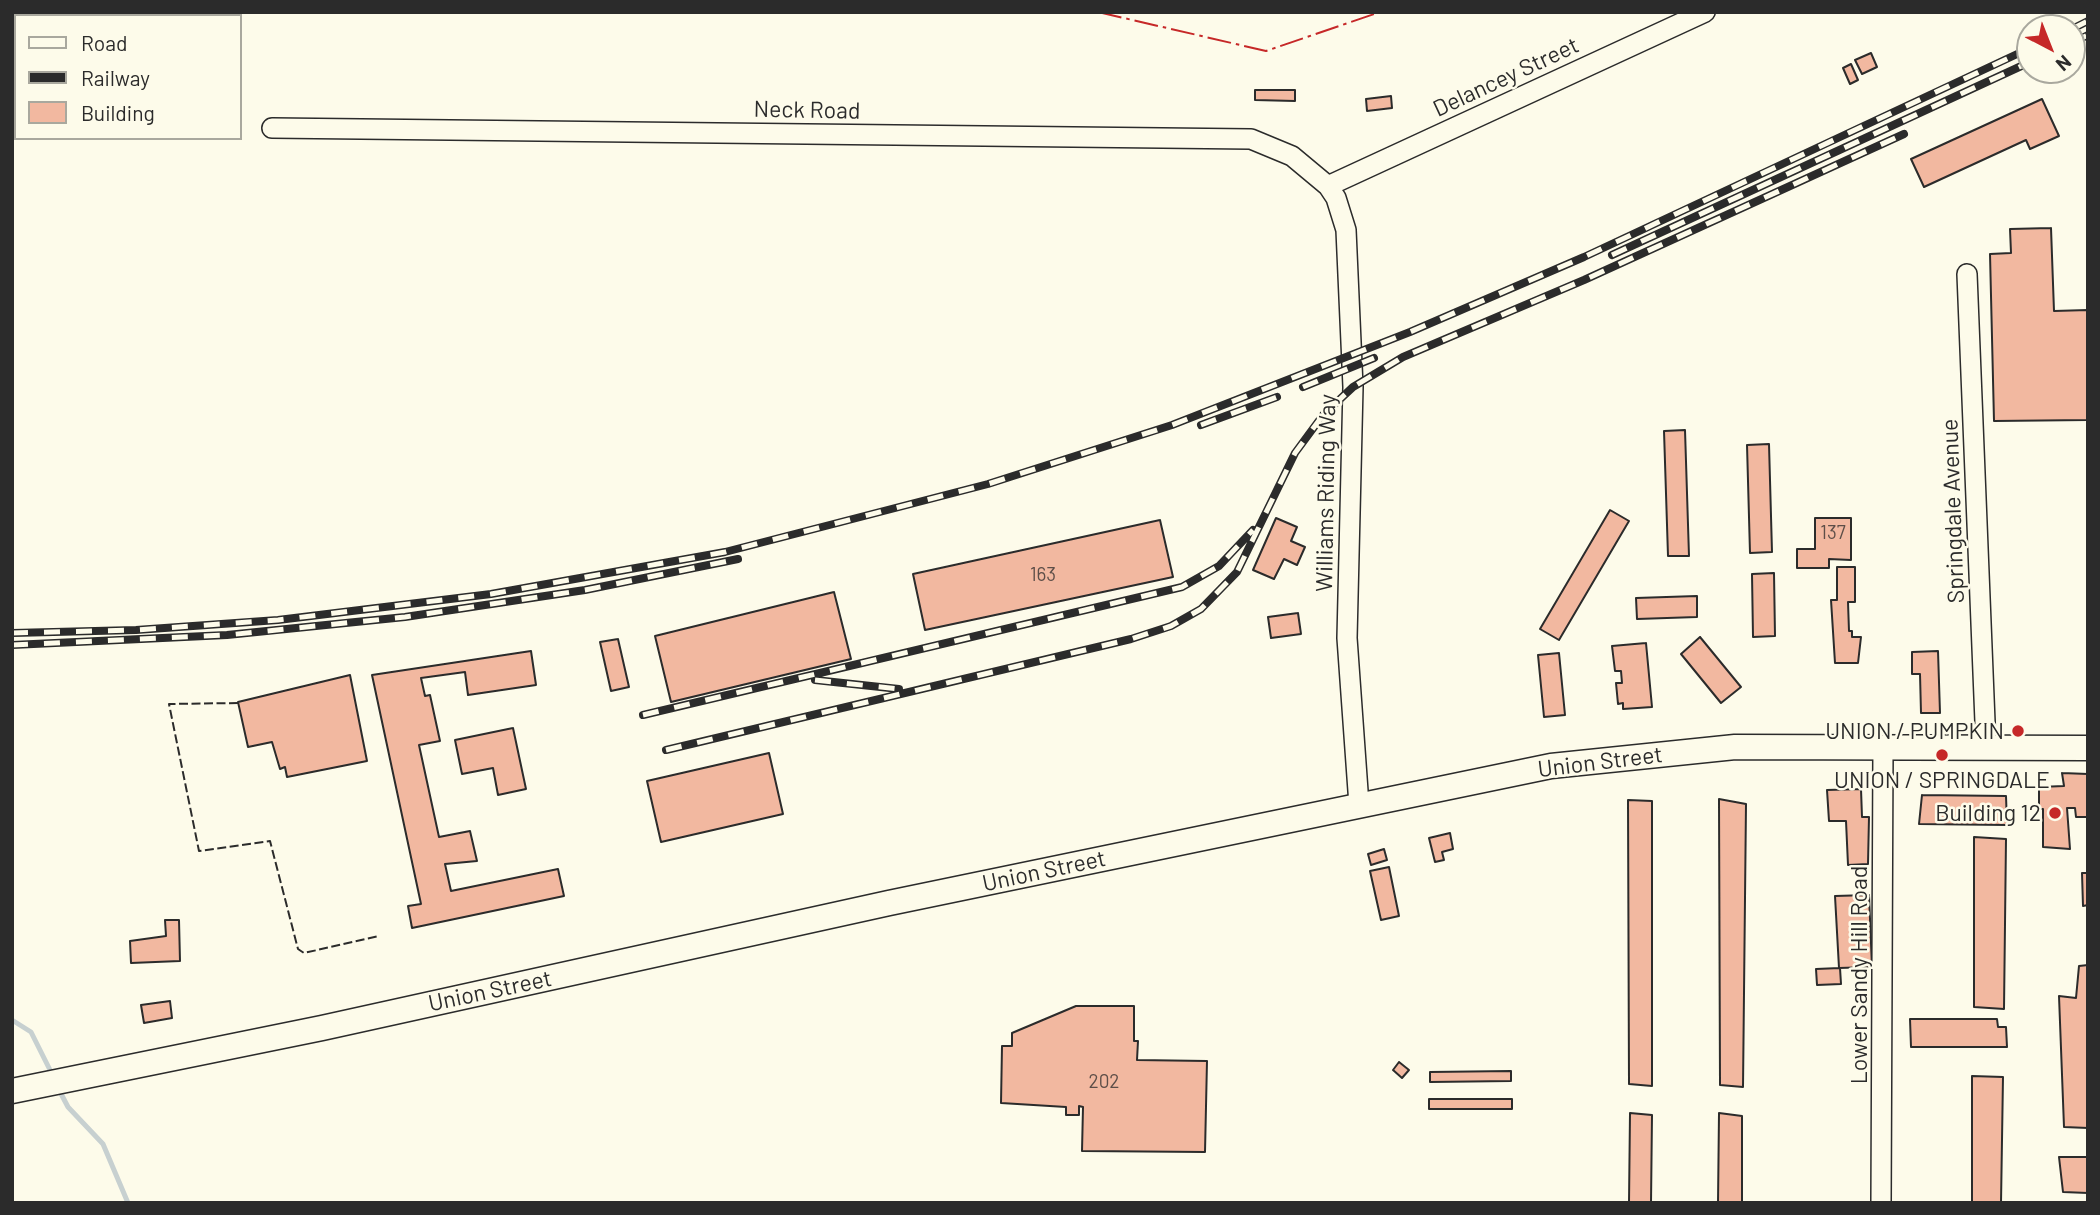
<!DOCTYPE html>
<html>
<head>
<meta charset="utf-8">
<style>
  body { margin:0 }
  #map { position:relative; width:2100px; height:1215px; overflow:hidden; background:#fdfbea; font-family:Barlow,sans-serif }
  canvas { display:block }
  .frame { position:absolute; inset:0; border:14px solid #2b2b2b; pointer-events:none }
  .legend { position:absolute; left:14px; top:14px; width:228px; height:126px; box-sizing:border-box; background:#fdfbea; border:2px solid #a9a89e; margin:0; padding:9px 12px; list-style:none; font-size:21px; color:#2b2b2b }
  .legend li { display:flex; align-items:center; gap:14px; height:35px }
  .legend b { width:35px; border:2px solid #a9a89e }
  .north { position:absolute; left:2016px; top:14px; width:70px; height:70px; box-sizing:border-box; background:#fdfbea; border:2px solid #a9a89e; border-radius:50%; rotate:138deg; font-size:19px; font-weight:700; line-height:28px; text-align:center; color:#2b2b2b }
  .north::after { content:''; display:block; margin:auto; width:24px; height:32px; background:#c62828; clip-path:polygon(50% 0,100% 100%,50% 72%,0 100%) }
</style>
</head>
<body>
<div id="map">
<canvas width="2100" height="1215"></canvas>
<div class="frame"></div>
<ul class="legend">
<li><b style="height:9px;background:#fdfbea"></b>Road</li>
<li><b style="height:9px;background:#2b2b2b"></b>Railway</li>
<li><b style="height:19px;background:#f2b8a0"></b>Building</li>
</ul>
<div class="north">N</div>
</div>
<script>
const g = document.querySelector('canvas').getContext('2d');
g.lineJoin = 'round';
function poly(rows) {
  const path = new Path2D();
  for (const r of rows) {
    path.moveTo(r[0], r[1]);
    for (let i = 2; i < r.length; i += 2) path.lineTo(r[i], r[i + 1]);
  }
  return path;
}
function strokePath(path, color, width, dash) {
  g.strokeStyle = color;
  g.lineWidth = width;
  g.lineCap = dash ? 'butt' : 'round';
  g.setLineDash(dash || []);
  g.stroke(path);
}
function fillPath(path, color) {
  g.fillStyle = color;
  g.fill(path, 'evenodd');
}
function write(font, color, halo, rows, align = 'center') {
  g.font = font + ' Barlow,sans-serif';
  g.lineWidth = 5;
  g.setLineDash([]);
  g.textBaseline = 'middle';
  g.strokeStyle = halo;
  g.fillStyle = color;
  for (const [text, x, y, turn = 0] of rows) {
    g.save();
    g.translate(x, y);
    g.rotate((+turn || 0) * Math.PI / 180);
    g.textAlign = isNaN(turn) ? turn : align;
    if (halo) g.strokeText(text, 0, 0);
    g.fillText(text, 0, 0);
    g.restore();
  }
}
strokePath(poly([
  [12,1020,31,1032,53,1076],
  [58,1088,68,1107,103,1144,128,1203]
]), '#c7d0d0', 5);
const building = poly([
  [1871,53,1877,67,1862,74,1855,60,1871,53],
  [1851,64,1858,80,1850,84,1843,68,1851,64],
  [1255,90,1295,90,1295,101,1255,100,1255,90],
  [1391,96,1392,108,1367,111,1366,99,1391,96],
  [2042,99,2059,136,2030,149,2026,140,1924,187,1911,159,2042,99],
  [2051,228,2054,311,2088,310,2088,420,1994,421,1990,254,2011,253,2010,229,2051,228],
  [1685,430,1689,556,1668,556,1664,431,1685,430],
  [1769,444,1772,552,1750,553,1747,445,1769,444],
  [1610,510,1629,521,1559,640,1540,629,1610,510],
  [1276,518,1297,527,1291,541,1305,547,1297,565,1284,559,1274,579,1253,570,1276,518],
  [1815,518,1851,518,1851,560,1829,559,1829,568,1797,568,1797,549,1815,549,1815,518],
  [1160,520,1173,577,925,630,913,574,1160,520],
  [1837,567,1855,567,1855,602,1848,602,1849,631,1852,631,1852,637,1861,637,1858,663,1835,663,1831,600,1837,600,1837,567],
  [1774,573,1775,636,1753,637,1752,574,1774,573],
  [834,592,851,659,671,702,655,636,834,592],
  [1697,596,1697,617,1637,619,1636,598,1697,596],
  [1298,613,1301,634,1271,638,1268,617,1298,613],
  [1700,637,1741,687,1721,703,1681,654,1700,637],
  [618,639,629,687,611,691,600,642,618,639],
  [1646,643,1652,707,1623,709,1623,703,1618,704,1616,683,1622,683,1621,671,1615,671,1612,646,1646,643],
  [531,651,536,685,468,695,465,672,421,678,425,696,430,695,440,741,419,745,439,837,470,831,477,861,445,864,451,891,558,869,564,896,412,928,408,906,421,904,372,675,531,651],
  [1938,651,1940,713,1921,713,1920,674,1912,674,1912,652,1938,651],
  [1559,653,1565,715,1544,717,1538,655,1559,653],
  [350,675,367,761,287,777,285,767,280,769,272,742,248,747,238,702,350,675],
  [513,728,526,789,498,795,493,768,462,774,455,740,513,728],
  [769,753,783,814,661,842,647,781,769,753],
  [2062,773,2088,774,2088,817,2076,817,2075,808,2067,808,2070,849,2043,847,2043,809,2039,809,2039,787,2064,786,2062,773],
  [1861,789,1862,817,1869,817,1868,864,1848,865,1846,821,1829,821,1827,790,1861,789],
  [1922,795,2006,796,2007,825,1919,824,1922,795],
  [1719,799,1746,804,1743,1087,1720,1085,1719,799],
  [1628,800,1652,801,1652,1086,1629,1084,1628,800],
  [1450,833,1453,849,1442,852,1444,860,1435,862,1429,838,1450,833],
  [1974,837,2006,839,2004,1009,1974,1007,1974,837],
  [1384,849,1387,860,1371,865,1368,854,1384,849],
  [1389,867,1399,916,1381,920,1370,871,1389,867],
  [2082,873,2088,873,2088,905,2083,906,2082,873],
  [1869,895,1872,967,1839,968,1835,896,1869,895],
  [165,920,179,920,180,961,131,963,130,941,166,936,165,920],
  [2088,965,2088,1128,2064,1127,2059,996,2076,998,2079,966,2088,965],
  [1840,968,1841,984,1817,985,1816,969,1840,968],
  [170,1001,172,1018,144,1023,141,1005,170,1001],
  [1076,1006,1134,1006,1134,1041,1138,1041,1137,1060,1207,1061,1205,1152,1082,1151,1083,1107,1079,1106,1079,1115,1066,1115,1066,1107,1001,1103,1002,1046,1012,1046,1012,1033,1076,1006],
  [1910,1019,1997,1019,1998,1027,2006,1027,2007,1047,1911,1047,1910,1019],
  [1399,1062,1409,1070,1402,1078,1393,1070,1399,1062],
  [1511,1071,1511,1081,1430,1082,1430,1072,1511,1071],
  [1972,1076,2003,1077,2001,1203,1972,1203,1972,1076],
  [1429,1099,1512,1099,1512,1109,1429,1109,1429,1099],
  [1630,1113,1652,1115,1651,1203,1629,1203,1630,1113],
  [1719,1113,1742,1116,1742,1203,1718,1203,1719,1113],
  [2059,1157,2088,1157,2088,1193,2063,1192,2059,1157]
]);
fillPath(building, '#f2b8a0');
strokePath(building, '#2b2b2b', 2);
const minor = poly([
  [272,128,1251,139,1292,156,1328,186,1336,198,1346,230,1353,387,1347,638,1359,805],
  [1328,186,1705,12],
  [1967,274,1986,747],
  [1881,1203,1883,747]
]);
const major = poly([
  [12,1091,322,1028,889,903,1551,766,1735,747,2088,748]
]);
strokePath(minor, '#2b2b2b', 22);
strokePath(major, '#2b2b2b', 27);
strokePath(minor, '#fdfbea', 19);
strokePath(major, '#fdfbea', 24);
const rail = poly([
  [2072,29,2088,21],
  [2072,43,2088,35],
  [1612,255,2030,62],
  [1303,387,1374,358],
  [1201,425,1277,397],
  [12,633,136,630,278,620,491,594,725,552,988,484,1172,425,1410,332,1584,257,2030,48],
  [12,645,227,635,405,617,585,590,738,559],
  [815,680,899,689],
  [643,715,1182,587,1219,566,1253,530],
  [666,750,1131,639,1171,626,1201,609,1237,572,1295,453,1323,415,1353,387,1403,357,1584,280,1904,134]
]);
strokePath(rail, '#2b2b2b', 8);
strokePath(rail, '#fdfbea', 5, [16]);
strokePath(poly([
  [238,703,169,704,199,851,270,841,298,949,304,953,379,936]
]), '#2b2b2b', 2, [9, 3.5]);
strokePath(poly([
  [1098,12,1266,51,1380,12]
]), '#c62828', 2, [24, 5, 3.5, 5]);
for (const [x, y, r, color] of [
  [2018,731,7,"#c62828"],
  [1942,755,7,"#c62828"],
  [2055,813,7,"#c62828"]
]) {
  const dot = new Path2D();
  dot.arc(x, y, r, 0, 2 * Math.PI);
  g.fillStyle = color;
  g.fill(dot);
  strokePath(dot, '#fdfbea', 2.5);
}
write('19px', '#5d4e48', null, [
  ["137",1833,533],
  ["163",1043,575],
  ["202",1104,1082]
]);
write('23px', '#2b2b2b', '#fdfbea', [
  ["Delancey Street",1506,77,-25],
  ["Neck Road",807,110,1],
  ["Williams Riding Way",1326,493,-89],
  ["Springdale Avenue",1953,511,-92],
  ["Union Street",1600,762,-7],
  ["Union Street",1044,871,-12],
  ["Lower Sandy Hill Road",1859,975,-90],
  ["Union Street",490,991,-12]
]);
write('23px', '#2b2b2b', '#fdfbea', [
  ["UNION / PUMPKIN",2004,731],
  ["UNION / SPRINGDALE",1942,780,"center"],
  ["Building 12",2041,813]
], 'right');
</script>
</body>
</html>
